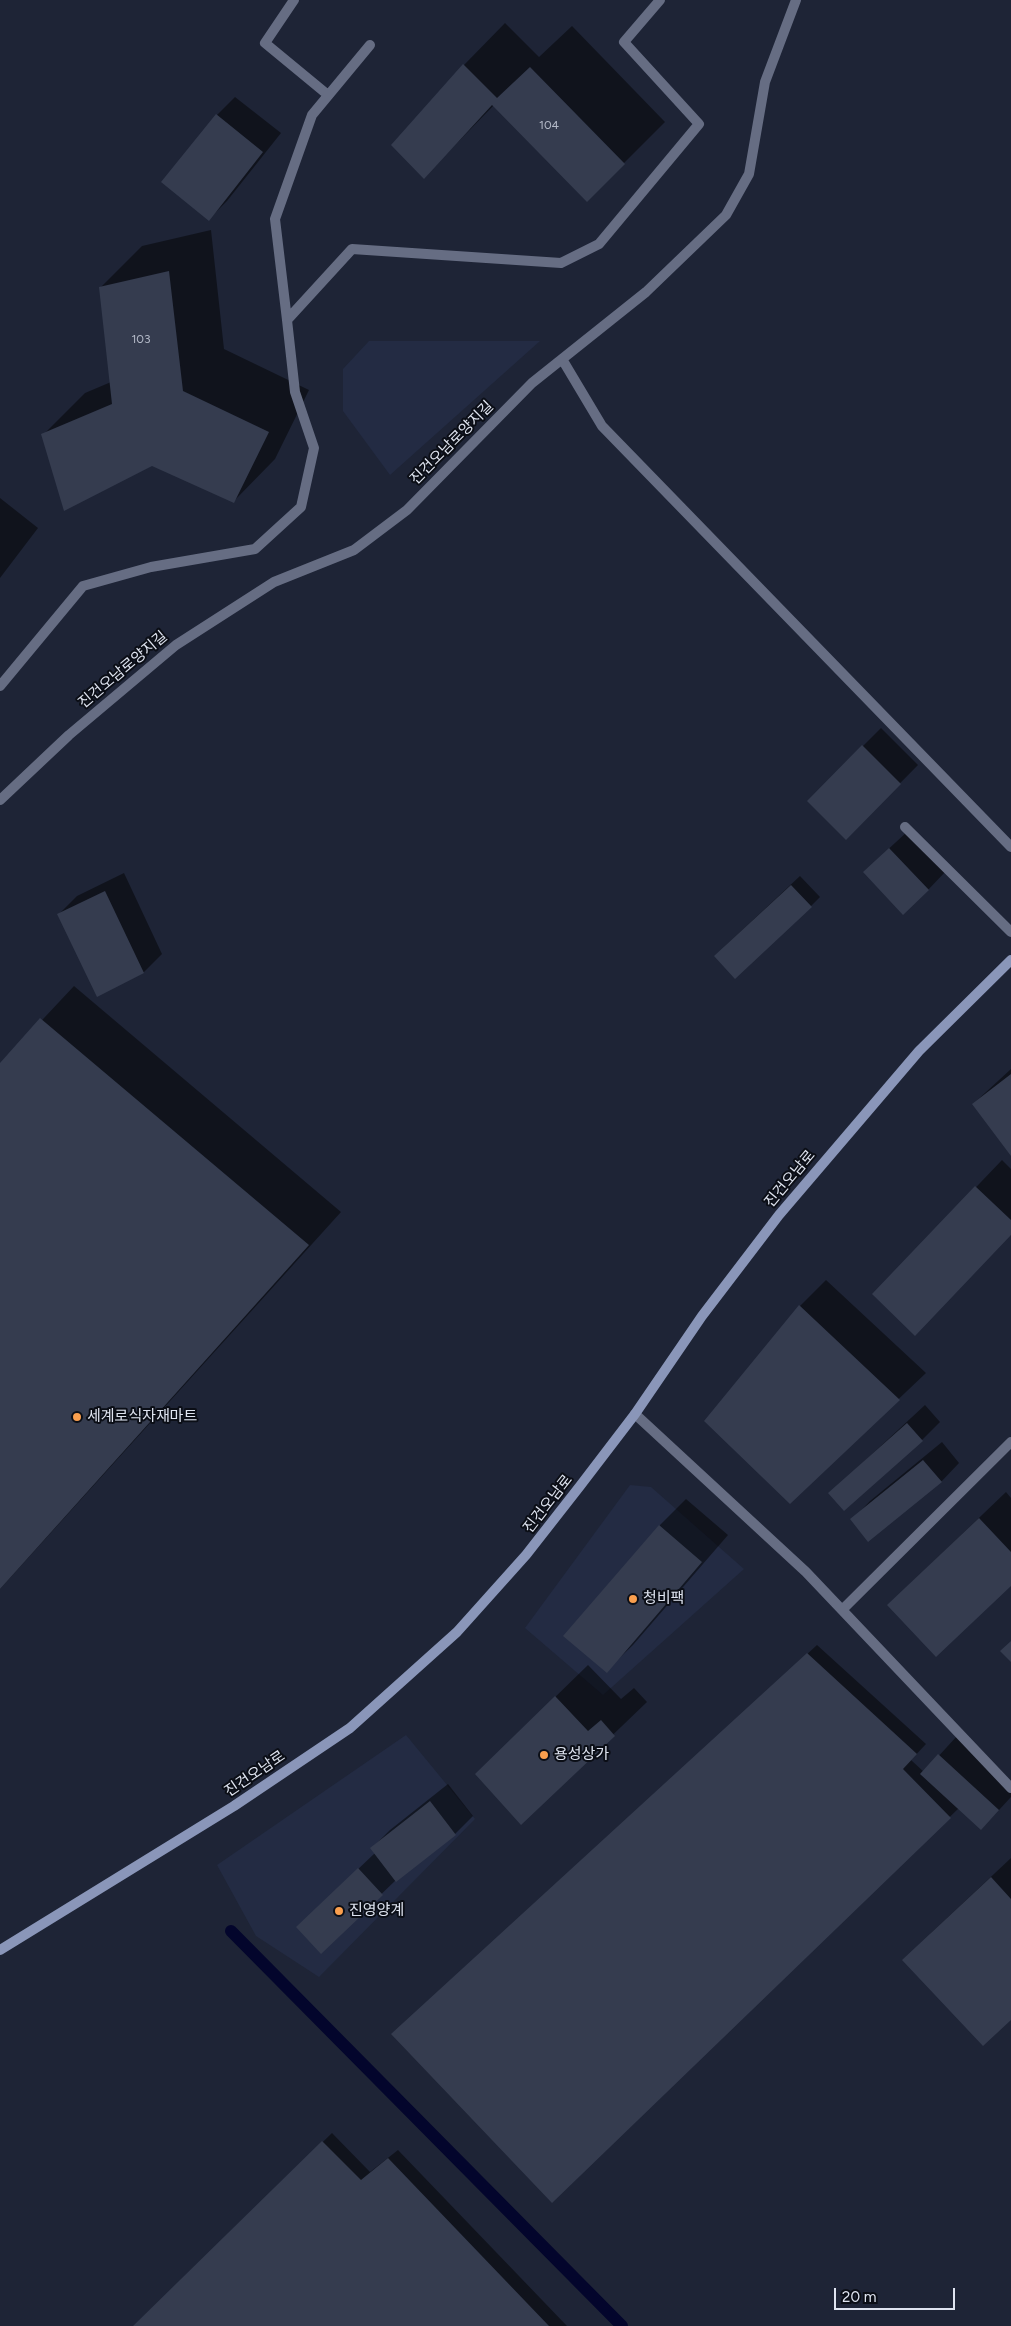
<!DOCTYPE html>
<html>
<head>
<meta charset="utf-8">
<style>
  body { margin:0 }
  #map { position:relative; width:1011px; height:2326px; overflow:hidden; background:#1e2436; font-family:Figtree,sans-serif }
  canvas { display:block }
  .scale { position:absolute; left:834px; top:2288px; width:121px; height:22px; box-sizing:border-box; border:2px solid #dfe4f0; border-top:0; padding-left:6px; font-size:15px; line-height:18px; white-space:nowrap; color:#dfe4f0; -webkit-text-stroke:4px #0b0e16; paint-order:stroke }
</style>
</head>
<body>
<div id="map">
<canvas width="1011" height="2326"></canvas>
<div class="scale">20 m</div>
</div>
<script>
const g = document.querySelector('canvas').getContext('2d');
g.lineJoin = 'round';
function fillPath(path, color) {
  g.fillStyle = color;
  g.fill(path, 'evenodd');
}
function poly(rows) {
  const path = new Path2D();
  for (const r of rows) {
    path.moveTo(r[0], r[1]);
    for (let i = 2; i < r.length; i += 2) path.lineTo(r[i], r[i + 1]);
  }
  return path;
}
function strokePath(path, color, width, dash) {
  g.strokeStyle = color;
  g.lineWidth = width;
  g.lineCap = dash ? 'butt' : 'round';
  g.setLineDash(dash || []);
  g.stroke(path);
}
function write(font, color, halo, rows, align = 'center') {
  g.font = font + ' Figtree,"Noto Sans KR",sans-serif';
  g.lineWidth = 4;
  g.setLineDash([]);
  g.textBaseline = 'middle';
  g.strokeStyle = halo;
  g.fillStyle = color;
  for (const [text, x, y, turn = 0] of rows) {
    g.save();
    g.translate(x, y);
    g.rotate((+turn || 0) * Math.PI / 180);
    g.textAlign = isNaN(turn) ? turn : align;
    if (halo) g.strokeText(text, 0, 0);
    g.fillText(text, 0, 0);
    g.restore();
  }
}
fillPath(poly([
  [369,341,540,341,390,475,343,411,343,369],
  [630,1485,651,1487,744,1569,603,1695,525,1628],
  [406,1735,475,1819,319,1977,256,1936,217,1865]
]), '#232b43');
fillPath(poly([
  [505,23,539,57,572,26,665,122,587,200,494,105,424,177,464,65],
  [235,97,281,133,227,201,209,219,217,115],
  [211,230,224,349,309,390,275,459,234,501,152,465,43,435,85,393,111,382,100,288,142,246],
  [0,498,38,528,0,578],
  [881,728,918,765,846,838,808,801],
  [908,831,946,871,928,890,883,854],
  [124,873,162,954,144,972,97,995,58,915,77,896],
  [800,876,820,897,811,906,724,947],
  [74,986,341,1212,0,1589,0,1065],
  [1011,1069,1011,1154,973,1104],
  [1002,1160,1011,1169,1011,1235,874,1294],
  [826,1280,926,1373,790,1502,706,1421,800,1306],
  [925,1405,940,1422,922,1440,830,1493],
  [942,1442,959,1463,941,1482,852,1520,870,1501],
  [1006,1492,1011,1498,1011,1584,888,1605],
  [686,1499,728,1535,633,1645,606,1671,565,1635,660,1525],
  [817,1645,926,1744,911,1760,924,1772,957,1736,1011,1786,1011,1797,999,1810,959,1808,552,2201,402,2025],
  [588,1665,621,1699,634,1688,647,1702,521,1823,509,1742],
  [448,1784,473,1816,455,1834,396,1880,321,1952,316,1909,375,1853,372,1848,390,1830],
  [1011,1858,1011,2018,930,1934],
  [332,2133,370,2172,398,2150,567,2326,134,2326]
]), '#0007');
strokePath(poly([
  [231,1931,622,2326]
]), '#03052c', 12);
fillPath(poly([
  [463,64,497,98,530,67,625,164,587,202,492,105,424,179,391,145],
  [216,114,263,152,209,221,161,182],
  [169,271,183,391,269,432,234,503,152,466,64,511,41,434,112,404,99,287],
  [862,745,901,784,846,840,807,801],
  [889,848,929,890,903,915,863,872],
  [791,885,812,907,735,979,714,956],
  [105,891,144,973,97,997,57,914],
  [40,1018,309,1245,0,1589,0,1063],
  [1011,1074,1011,1156,972,1104],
  [975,1186,1011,1220,1011,1235,915,1336,872,1294],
  [799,1305,900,1400,790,1504,704,1421],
  [907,1423,923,1441,844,1511,828,1493],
  [923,1460,942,1482,868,1542,850,1519],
  [979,1518,1011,1552,1011,1586,936,1657,887,1605],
  [659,1525,702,1562,607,1673,563,1636],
  [1011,1641,1011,1662,1000,1651],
  [807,1653,917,1754,903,1769,951,1818,552,2203,391,2034],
  [555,1696,588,1731,601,1720,615,1736,521,1825,475,1774],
  [938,1754,999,1810,981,1830,920,1774],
  [430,1801,456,1835,396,1882,370,1848],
  [358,1868,383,1895,321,1954,296,1927],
  [991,1877,1011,1899,1011,2020,983,2046,902,1960],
  [322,2141,361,2180,388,2158,549,2326,133,2326]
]), '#353c4f');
strokePath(poly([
  [294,0,265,43,328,95],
  [287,320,275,219,312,115,370,45],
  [562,359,602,426,1011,847],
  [0,686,83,586,151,567,255,549,301,507,314,448,295,392,287,320,352,249,561,263,599,244,699,124,624,42,660,0],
  [0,800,69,735,176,645,274,582,354,550,407,510,532,383,646,292,726,215,749,174,765,82,796,0],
  [905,827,1011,932],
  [635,1414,806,1572,1011,1788],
  [842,1610,1011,1442]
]), '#666d83', 10);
strokePath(poly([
  [0,1950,234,1806,350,1728,457,1632,526,1555,580,1486,635,1414,702,1316,779,1215,919,1051,1011,960]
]), '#8a96b9', 10);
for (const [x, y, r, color] of [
  [77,1417,5,"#fa9f4e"],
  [633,1599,5,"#fa9f4e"],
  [544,1755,5,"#fa9f4e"],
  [339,1911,5,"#fa9f4e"]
]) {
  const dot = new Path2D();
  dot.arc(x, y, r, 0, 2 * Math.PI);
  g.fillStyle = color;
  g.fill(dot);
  strokePath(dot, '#0b0e16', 2);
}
write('12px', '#b4bac8', null, [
  ["104",549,125],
  ["103",141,339]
]);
write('15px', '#dfe4f0', '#0b0e16', [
  ["진건오남로양지길",452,443,-45],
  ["진건오남로양지길",123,670,-40],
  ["진건오남로",790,1179,-50],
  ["진건오남로",548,1504,-52],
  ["진건오남로",255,1774,-34]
]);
write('15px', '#dfe4f0', '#0b0e16', [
  ["세계로식자재마트",87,1417],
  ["청비팩",643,1599],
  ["용성상가",554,1755],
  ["진영양계",349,1911]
], 'left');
</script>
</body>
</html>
